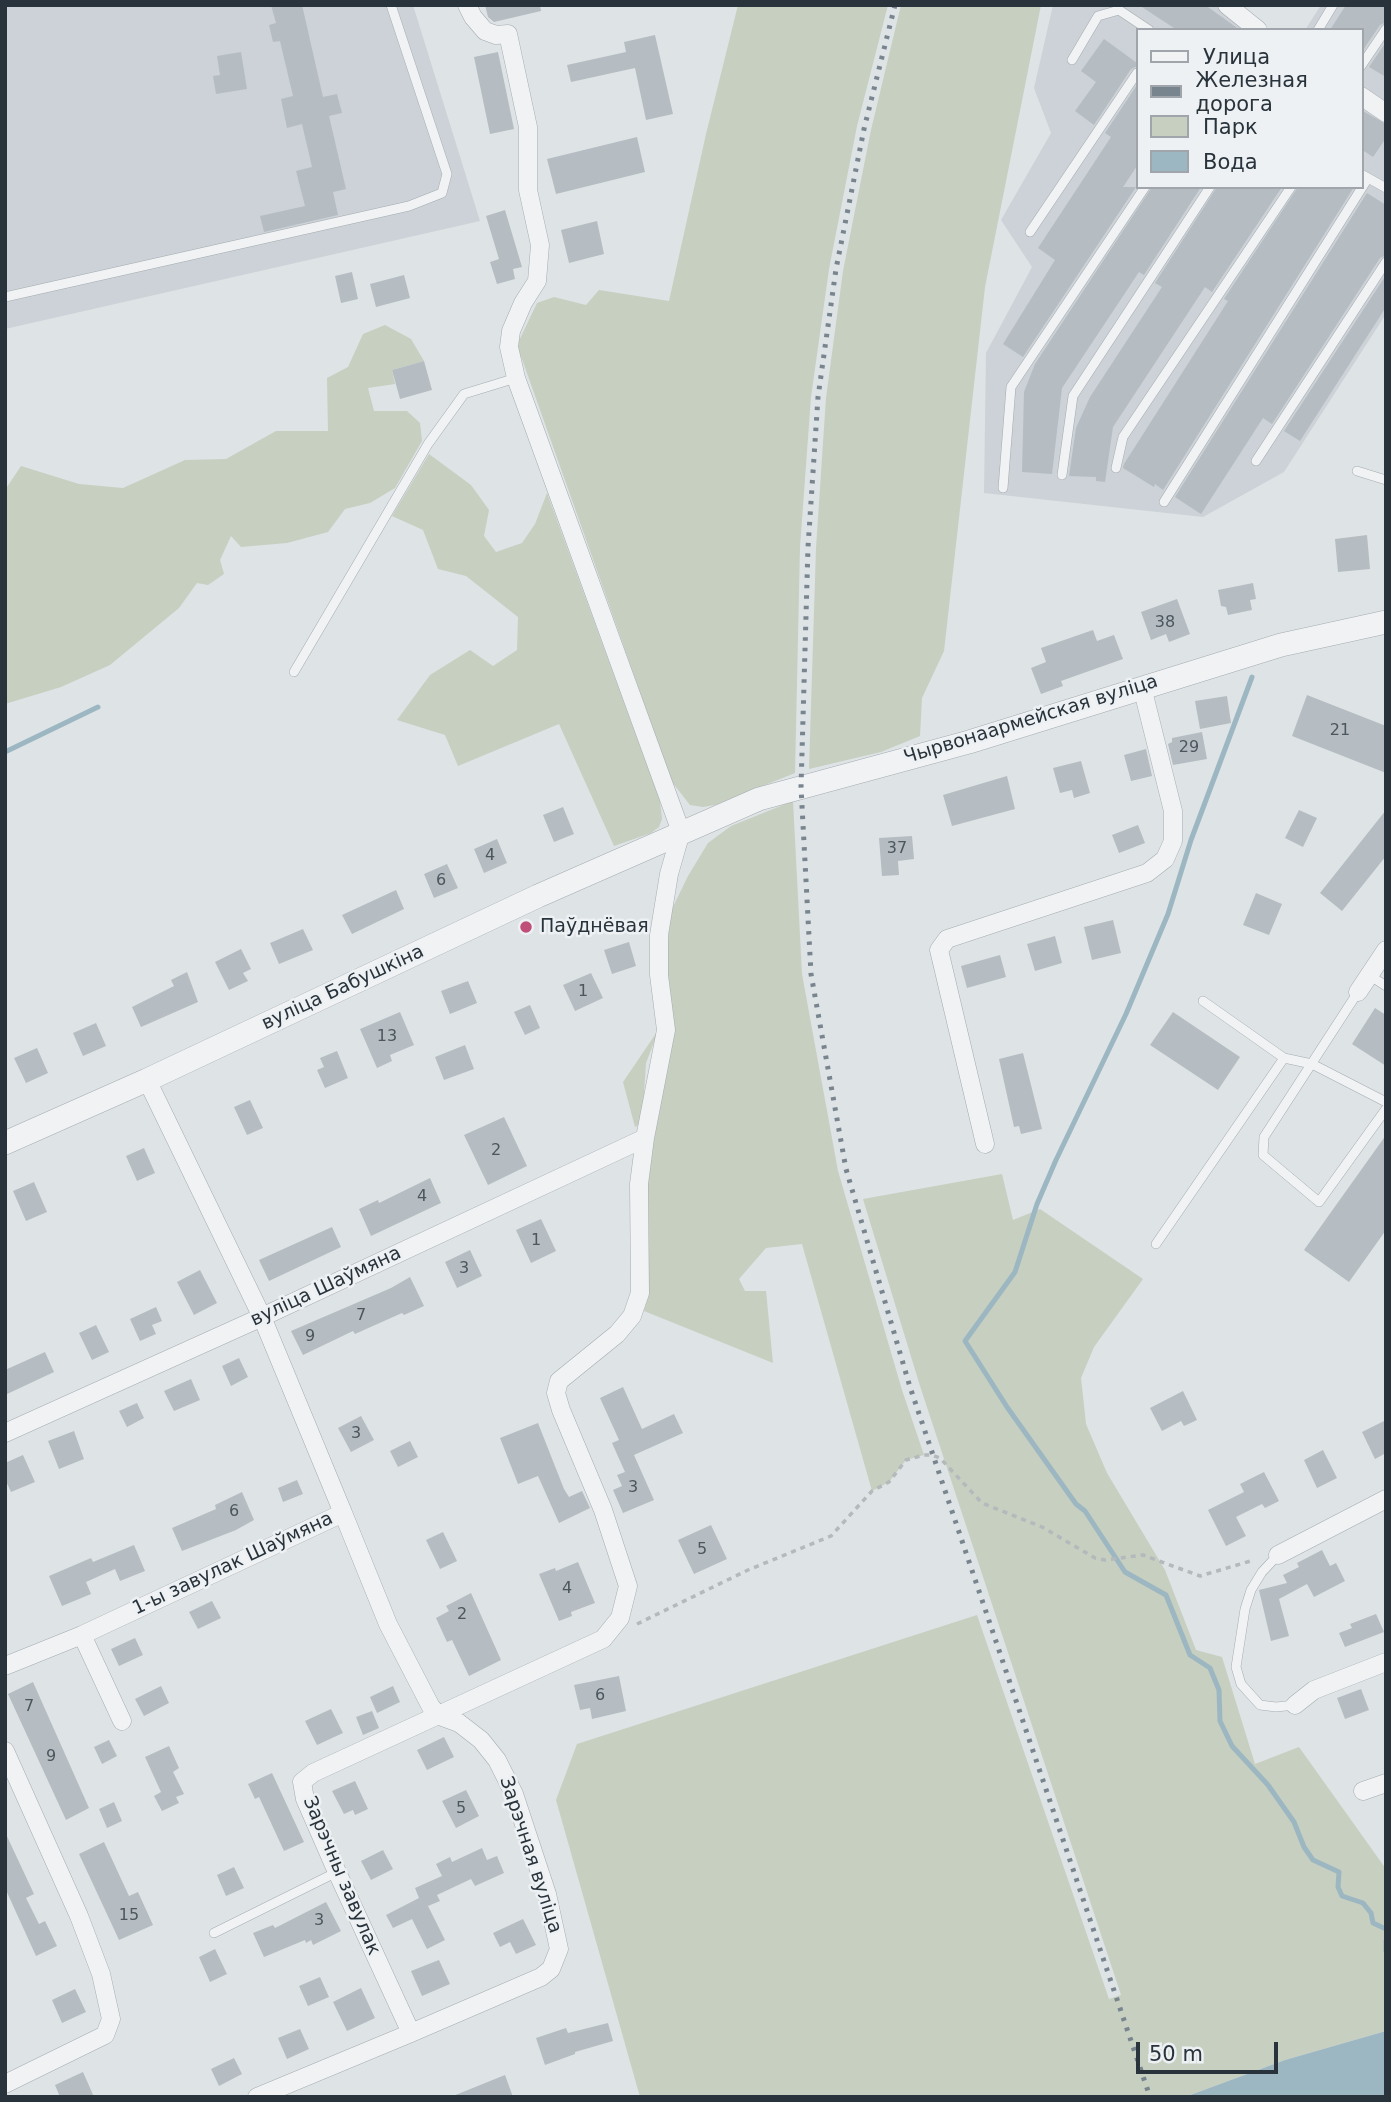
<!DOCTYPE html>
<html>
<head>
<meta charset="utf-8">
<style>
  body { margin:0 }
  #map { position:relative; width:1391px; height:2102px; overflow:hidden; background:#dee3e6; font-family:"DejaVu Sans",sans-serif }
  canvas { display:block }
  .frame { position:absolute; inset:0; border:7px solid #29333b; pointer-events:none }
  .legend { position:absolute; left:1136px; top:28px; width:228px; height:161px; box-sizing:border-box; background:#edf1f4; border:2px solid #9fa5aa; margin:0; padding:9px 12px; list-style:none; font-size:21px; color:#29333b }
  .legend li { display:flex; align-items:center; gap:14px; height:35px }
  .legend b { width:35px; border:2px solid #9fa5aa }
  .scale { position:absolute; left:1136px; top:2042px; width:142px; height:32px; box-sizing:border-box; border:4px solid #29333b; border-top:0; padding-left:9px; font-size:21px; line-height:24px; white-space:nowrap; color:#29333b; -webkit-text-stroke:5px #edf1f4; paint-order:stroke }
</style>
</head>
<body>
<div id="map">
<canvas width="1391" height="2102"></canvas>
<div class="frame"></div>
<ul class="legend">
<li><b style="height:9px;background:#f0f2f4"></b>Улица</li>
<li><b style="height:9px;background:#79858e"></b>Железная дорога</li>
<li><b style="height:19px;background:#c7cfc0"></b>Парк</li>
<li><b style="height:19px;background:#9cb7c2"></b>Вода</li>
</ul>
<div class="scale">50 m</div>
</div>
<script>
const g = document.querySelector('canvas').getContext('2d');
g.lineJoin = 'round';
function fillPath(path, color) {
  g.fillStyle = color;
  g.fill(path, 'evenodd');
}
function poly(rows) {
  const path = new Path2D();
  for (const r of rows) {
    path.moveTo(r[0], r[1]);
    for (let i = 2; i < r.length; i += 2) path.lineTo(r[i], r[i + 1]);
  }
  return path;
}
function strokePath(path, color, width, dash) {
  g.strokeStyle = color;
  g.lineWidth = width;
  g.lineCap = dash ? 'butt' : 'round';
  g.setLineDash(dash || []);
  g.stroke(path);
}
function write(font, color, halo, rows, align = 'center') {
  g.font = font + ' "DejaVu Sans",sans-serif';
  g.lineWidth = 5;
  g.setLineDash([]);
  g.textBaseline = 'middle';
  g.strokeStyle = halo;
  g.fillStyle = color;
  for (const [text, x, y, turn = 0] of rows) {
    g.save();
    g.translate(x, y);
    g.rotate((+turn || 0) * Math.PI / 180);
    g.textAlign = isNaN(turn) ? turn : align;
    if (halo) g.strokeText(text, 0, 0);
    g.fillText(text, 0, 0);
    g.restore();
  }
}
fillPath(poly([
  [5,5,413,5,480,221,5,329],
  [1053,5,1216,5,1252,30,1137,30,1137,187,1361,187,1361,30,1305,30,1321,5,1386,5,1386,314,1284,472,1203,517,984,493,986,353,1032,267,1001,220,1051,133,1034,88]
]), '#ccd2d7');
fillPath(poly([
  [738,5,888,5,857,126,829,269,811,397,800,547,795,773,715,805,703,807,690,805,672,782,517,345,537,303,554,297,586,305,599,290,669,301,706,134],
  [901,5,1041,5,985,287,944,651,922,698,920,736,881,752,809,769,816,548,826,398,843,271,871,130],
  [385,325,411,339,424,361,392,370,395,384,368,388,374,411,407,411,420,423,422,441,395,488,370,503,345,509,328,532,287,543,241,547,231,536,220,560,224,574,208,585,197,583,179,608,110,665,61,687,5,704,5,490,21,466,79,484,123,488,185,460,226,459,276,431,328,431,327,378,348,367,363,334],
  [429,454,471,485,489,510,484,536,496,552,522,543,535,524,547,493,660,801,662,819,659,827,651,833,614,846,559,724,458,766,445,735,397,720,430,675,470,650,493,666,517,650,518,617,466,576,438,569,423,530,392,516],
  [793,801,802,974,838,1171,902,1390,924,1455,906,1460,889,1482,872,1491,802,1244,766,1248,739,1279,745,1291,766,1291,773,1363,644,1311,649,1294,644,1184,671,911,688,876,708,843,731,826],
  [659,1029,646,1063,642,1123,635,1127,623,1082],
  [1002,1174,1013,1220,1040,1209,1143,1279,1094,1347,1081,1378,1086,1424,1107,1473,1165,1570,1196,1650,1222,1657,1255,1764,1299,1747,1386,1869,1386,2031,1285,2060,1185,2097,640,2097,556,1800,577,1744,977,1615,1109,1999,1121,1995,920,1386,863,1199]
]), '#c7cfc0');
fillPath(poly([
  [1386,2031,1386,2097,1185,2097,1285,2060]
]), '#9cb7c2');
strokePath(poly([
  [1252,677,1191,840,1168,914,1126,1014,1056,1160,1037,1204,1015,1272,965,1341,1007,1407,1076,1504,1085,1511,1125,1572,1166,1595,1190,1655,1210,1668,1219,1690,1220,1721,1232,1746,1268,1785,1294,1822,1304,1847,1313,1860,1339,1872,1338,1887,1342,1896,1363,1903,1371,1913,1373,1923,1386,1929],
  [5,752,98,707],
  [1386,1941,1386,1951]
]), '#9cb7c2', 5);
fillPath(poly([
  [271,5,302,5,323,97,337,94,342,113,329,116,346,189,333,192,338,215,264,232,260,216,305,206,296,171,312,167,302,124,287,128,281,99,293,96,280,41,273,42,269,25,276,23],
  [485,5,540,5,541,11,494,22,488,17],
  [1139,5,1205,5,1240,30,1177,30],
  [1346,5,1386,5,1386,22,1380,25,1361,53,1361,30,1330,30],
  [655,35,673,114,646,120,635,68,571,82,567,65,626,52,624,42],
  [1104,39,1137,63,1137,66,1131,69,1094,125,1075,111,1096,82,1081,71],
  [1386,42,1386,77,1369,67],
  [241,52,247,89,216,94,213,76,220,75,217,56],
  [498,52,514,129,490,134,474,57],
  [1137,85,1137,166,1123,187,1136,187,1023,357,1003,344,1055,260,1038,248,1111,137,1105,133],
  [1361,110,1386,124,1386,138,1373,157,1361,149],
  [637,137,645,172,556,194,547,159],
  [1152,187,1201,187,1144,275,1139,272,1062,388,1052,474,1022,472,1024,392,1035,364],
  [1217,187,1282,187,1212,292,1205,287,1113,427,1105,482,1096,481,1096,477,1069,476,1076,428,1090,397,1162,287,1155,283],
  [1298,187,1354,187,1163,490,1155,484,1154,487,1123,468,1124,464,1228,301,1224,299],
  [1367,193,1386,205,1386,255,1380,258,1272,424,1263,418,1201,514,1175,497],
  [505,210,522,267,513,269,515,279,497,284,490,262,499,259,486,216],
  [597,221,604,254,569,263,561,230],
  [352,272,358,299,341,303,335,276],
  [404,275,410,298,376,307,370,284],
  [1386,275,1386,307,1300,441,1284,431],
  [424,361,432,390,400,399,392,370],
  [1367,535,1370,569,1338,572,1335,539],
  [1253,583,1256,599,1250,600,1252,610,1228,615,1226,607,1221,606,1218,590],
  [1177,599,1190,634,1169,642,1166,634,1151,640,1141,612],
  [1093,630,1097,641,1114,635,1123,659,1061,681,1063,686,1041,694,1031,668,1046,662,1041,648],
  [1307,695,1386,726,1386,773,1292,736],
  [1227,696,1231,723,1200,729,1195,701],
  [1202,732,1207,759,1173,765,1168,744,1172,742,1172,738],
  [1146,749,1152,776,1131,781,1124,755],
  [1081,761,1090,793,1074,798,1072,790,1060,793,1053,768],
  [1007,776,1015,809,952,826,943,795],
  [563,807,574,834,554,842,543,815],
  [1299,810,1317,818,1303,847,1285,838],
  [1386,810,1386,856,1342,911,1320,893],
  [1138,825,1145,843,1119,853,1112,835],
  [912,836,914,859,898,861,899,875,882,876,879,838],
  [497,839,507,863,484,873,474,849],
  [447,864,458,888,434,898,424,874],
  [396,890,404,909,352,934,342,915],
  [1256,893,1282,904,1269,935,1243,925],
  [1113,920,1121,953,1092,960,1084,927],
  [303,929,313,950,279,964,270,943],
  [1055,936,1062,963,1035,971,1027,944],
  [629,942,636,966,612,974,604,950],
  [241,949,251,969,243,973,248,981,229,990,215,962],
  [1000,955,1006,977,967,988,961,966],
  [187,972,198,1002,141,1027,132,1007,174,986,171,980],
  [591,973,603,998,575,1011,563,985],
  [468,981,477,1003,450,1014,441,991],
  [530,1005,540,1028,525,1035,514,1012],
  [1375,1008,1386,1015,1386,1066,1352,1044],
  [400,1012,414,1045,390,1055,392,1061,377,1068,360,1029],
  [1173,1012,1240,1057,1218,1090,1150,1045],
  [96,1023,106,1046,83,1056,73,1033],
  [465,1045,474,1069,444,1080,435,1057],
  [37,1048,48,1073,26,1083,14,1058],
  [337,1051,348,1078,325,1088,317,1070,324,1067,320,1058],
  [1023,1053,1042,1129,1021,1134,1019,1126,1014,1127,999,1059],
  [250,1100,263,1128,247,1135,234,1107],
  [504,1117,527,1166,488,1185,464,1135],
  [1386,1135,1386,1230,1349,1282,1304,1250],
  [144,1148,155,1173,137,1181,126,1156],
  [430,1178,441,1203,371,1236,359,1209,378,1200,379,1203],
  [34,1182,47,1212,26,1221,13,1191],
  [541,1219,556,1251,531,1263,516,1230],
  [332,1227,341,1247,269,1281,259,1260],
  [470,1250,482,1276,457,1288,445,1262],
  [200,1270,217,1303,194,1315,177,1282],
  [410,1277,424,1306,404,1315,402,1313,355,1334,353,1331,303,1355,291,1331,391,1288],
  [156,1307,162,1321,152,1325,156,1334,140,1341,130,1319],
  [96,1325,109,1352,92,1360,79,1333],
  [45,1352,54,1372,5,1395,5,1370],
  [239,1358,248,1377,231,1386,222,1366],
  [191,1379,200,1400,174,1411,164,1391],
  [623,1387,642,1429,674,1414,683,1433,634,1455,654,1500,623,1513,613,1490,622,1486,617,1475,625,1472,612,1443,619,1440,600,1398],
  [1183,1391,1197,1420,1184,1426,1181,1421,1162,1431,1150,1408],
  [137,1403,144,1418,127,1427,119,1411],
  [361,1416,374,1440,351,1452,338,1428],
  [1386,1420,1386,1453,1375,1459,1362,1432],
  [538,1423,564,1489,569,1497,582,1491,590,1508,559,1523,538,1476,518,1484,500,1438],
  [74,1431,84,1459,59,1469,48,1441],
  [410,1441,418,1457,398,1467,390,1451],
  [1323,1450,1337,1478,1317,1488,1304,1460],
  [23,1455,35,1482,11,1492,5,1479,5,1463],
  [1264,1472,1279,1501,1265,1508,1262,1504,1236,1517,1246,1536,1226,1546,1208,1510,1244,1492,1240,1484],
  [297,1480,303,1494,283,1502,278,1488],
  [242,1492,254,1520,236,1530,182,1551,172,1528,216,1509,215,1505],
  [711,1525,727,1559,694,1574,678,1540],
  [443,1532,457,1561,440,1569,426,1540],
  [134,1545,145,1571,120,1581,115,1569,86,1582,91,1594,62,1606,49,1576,91,1558,93,1562],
  [1322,1550,1330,1566,1336,1563,1345,1581,1314,1597,1307,1584,1279,1599,1289,1636,1271,1641,1259,1590,1287,1583,1283,1575,1299,1567,1297,1563],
  [578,1562,595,1603,571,1612,572,1616,559,1621,539,1574,555,1568,556,1571],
  [471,1593,501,1660,469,1676,452,1640,447,1642,436,1618,449,1611,446,1606],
  [212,1601,221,1618,198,1629,189,1612],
  [1376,1614,1384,1632,1345,1647,1339,1633,1352,1628,1350,1624],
  [135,1638,143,1655,119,1666,111,1649],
  [619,1676,626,1711,592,1719,590,1708,580,1710,574,1685],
  [33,1682,89,1808,66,1820,8,1694],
  [161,1686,169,1703,144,1716,135,1699],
  [393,1686,400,1702,377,1713,370,1697],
  [1361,1689,1369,1710,1345,1719,1337,1698],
  [331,1709,343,1733,317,1745,305,1721],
  [372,1711,379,1728,363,1735,356,1717],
  [444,1737,454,1757,427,1770,417,1750],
  [109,1740,117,1756,102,1764,94,1747],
  [169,1746,179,1768,173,1772,184,1794,176,1797,179,1803,162,1811,154,1796,161,1792,145,1757],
  [272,1773,304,1842,284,1851,259,1797,255,1799,248,1784],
  [355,1781,368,1809,355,1815,353,1810,344,1814,332,1791],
  [466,1790,479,1816,456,1828,442,1801],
  [114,1802,122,1821,107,1828,99,1809],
  [5,1832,34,1894,26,1898,39,1924,45,1921,57,1946,36,1956,5,1888],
  [104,1842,129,1896,138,1892,153,1925,119,1940,79,1854],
  [482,1848,487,1860,497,1856,504,1873,475,1886,471,1879,437,1895,440,1901,428,1906,445,1940,427,1949,412,1919,393,1928,386,1915,419,1898,415,1888,442,1876,436,1864,450,1857,452,1862],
  [383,1850,393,1869,371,1880,361,1861],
  [234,1867,244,1888,226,1896,217,1875],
  [326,1902,341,1931,313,1945,311,1940,306,1943,305,1940,264,1957,253,1933,273,1925,275,1928],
  [523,1919,536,1945,516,1954,510,1942,500,1947,493,1933],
  [215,1949,227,1974,210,1982,199,1957],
  [439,1960,450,1984,422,1996,411,1971],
  [320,1977,329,1997,308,2006,299,1986],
  [361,1988,375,2018,347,2031,333,2002],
  [75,1989,86,2012,62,2023,52,2000],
  [608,2023,613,2041,575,2052,575,2054,545,2065,536,2038,566,2028,568,2033],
  [300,2029,309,2049,287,2059,278,2038],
  [234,2058,242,2074,219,2086,211,2069],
  [83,2072,94,2097,60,2097,55,2085],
  [505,2075,513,2097,453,2097,453,2096]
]), '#b5bdc2');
const service = poly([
  [1318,30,1333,5],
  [1072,60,1098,16,1119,10,1149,30],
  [1361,66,1386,29],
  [1361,174,1386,188],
  [1030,232,1137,73],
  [5,297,409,206,442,193,447,174,391,5],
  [1256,461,1386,262],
  [1116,468,1123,437,1291,187],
  [1357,471,1386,480],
  [1062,475,1073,396,1210,187],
  [1003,488,1011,387,1145,187],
  [1164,502,1368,178],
  [294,672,428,444,464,394,516,378],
  [1369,975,1386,986],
  [1358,992,1264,1137,1263,1155,1319,1202,1386,1109],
  [1203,1001,1284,1058,1312,1064,1386,1102],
  [1156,1244,1284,1058],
  [1278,1555,1262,1572,1251,1590,1245,1609,1236,1667,1241,1684,1260,1705,1276,1707,1295,1705],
  [214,1933,337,1872]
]);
const minor = poly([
  [1227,5,1258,30],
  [1361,96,1386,113],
  [1358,992,1386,950],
  [985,1144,939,950,947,939,1147,873,1165,859,1173,841,1173,811,1142,687],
  [5,1433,262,1317,645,1138],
  [1278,1555,1386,1499],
  [82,1635,122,1721],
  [5,1666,82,1635,343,1513,262,1317,147,1080],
  [1295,1705,1314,1690,1386,1662],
  [5,1751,79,1916,101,1974,111,2019,105,2035,5,2084],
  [1363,1791,1386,1783],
  [411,2033,337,1872,305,1799,302,1782,313,1773,603,1639,620,1618,628,1586,603,1510,561,1410,556,1393,559,1381,617,1334,632,1316,640,1293,639,1184,645,1138,666,1030,659,975,659,935,669,874,681,832,516,378,509,347,511,331,523,303,537,281,540,245,528,190,528,127,508,34,496,35,485,31,473,17,467,5],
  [257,2097,411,2033,541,1977,551,1969,559,1949,547,1894,514,1794,497,1760,481,1740,459,1723,440,1716,431,1707,388,1624,343,1513]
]);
const tertiary = poly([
  [5,1143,147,1080,538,896,759,799,969,742,1281,645,1386,622]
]);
strokePath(service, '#a4abaf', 10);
strokePath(minor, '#a4abaf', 19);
strokePath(tertiary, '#a4abaf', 24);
strokePath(poly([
  [637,1624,748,1570,831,1536,872,1491,889,1482,906,1460,924,1455,932,1455,940,1458,982,1503,1042,1527,1095,1558,1105,1560,1143,1555,1200,1576,1254,1560]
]), '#b4b9bc', 3.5, [5, 5]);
strokePath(service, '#f0f2f4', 9);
strokePath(minor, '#f0f2f4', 18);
strokePath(tertiary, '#f0f2f4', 23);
strokePath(poly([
  [895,5,864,129,836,269,818,397,808,547,801,787,811,974,846,1169,910,1387,1150,2097]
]), '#79858e', 5, [3.5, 7]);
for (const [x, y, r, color] of [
  [526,927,7,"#bf4e78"]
]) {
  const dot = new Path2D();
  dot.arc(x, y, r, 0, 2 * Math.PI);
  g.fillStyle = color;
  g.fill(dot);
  strokePath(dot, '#edf1f4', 2.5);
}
write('16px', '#4c565d', null, [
  ["38",1165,623],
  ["21",1340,731],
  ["29",1189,748],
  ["37",897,849],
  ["4",490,856],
  ["6",441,881],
  ["1",583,992],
  ["13",387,1037],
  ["2",496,1151],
  ["4",422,1197],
  ["1",536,1241],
  ["3",464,1269],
  ["7",361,1316],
  ["9",310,1337],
  ["3",356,1434],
  ["3",633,1488],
  ["6",234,1512],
  ["5",702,1550],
  ["4",567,1589],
  ["2",462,1615],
  ["6",600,1696],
  ["7",29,1707],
  ["9",51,1757],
  ["5",461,1809],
  ["15",129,1916],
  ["3",319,1921]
]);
write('19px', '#29333b', '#edf1f4', [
  ["Чырвонаармейская вуліца",1031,720,-17],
  ["вуліца Бабушкіна",343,988,-25],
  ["вуліца Шаўмяна",326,1287,-25],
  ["1-ы завулак Шаўмяна",233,1564,-25],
  ["Зарэчная вуліца",530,1855,72],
  ["Зарэчны завулак",341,1876,67]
]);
write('19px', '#29333b', '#edf1f4', [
  ["Паўднёвая",540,927]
], 'left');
</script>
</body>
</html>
